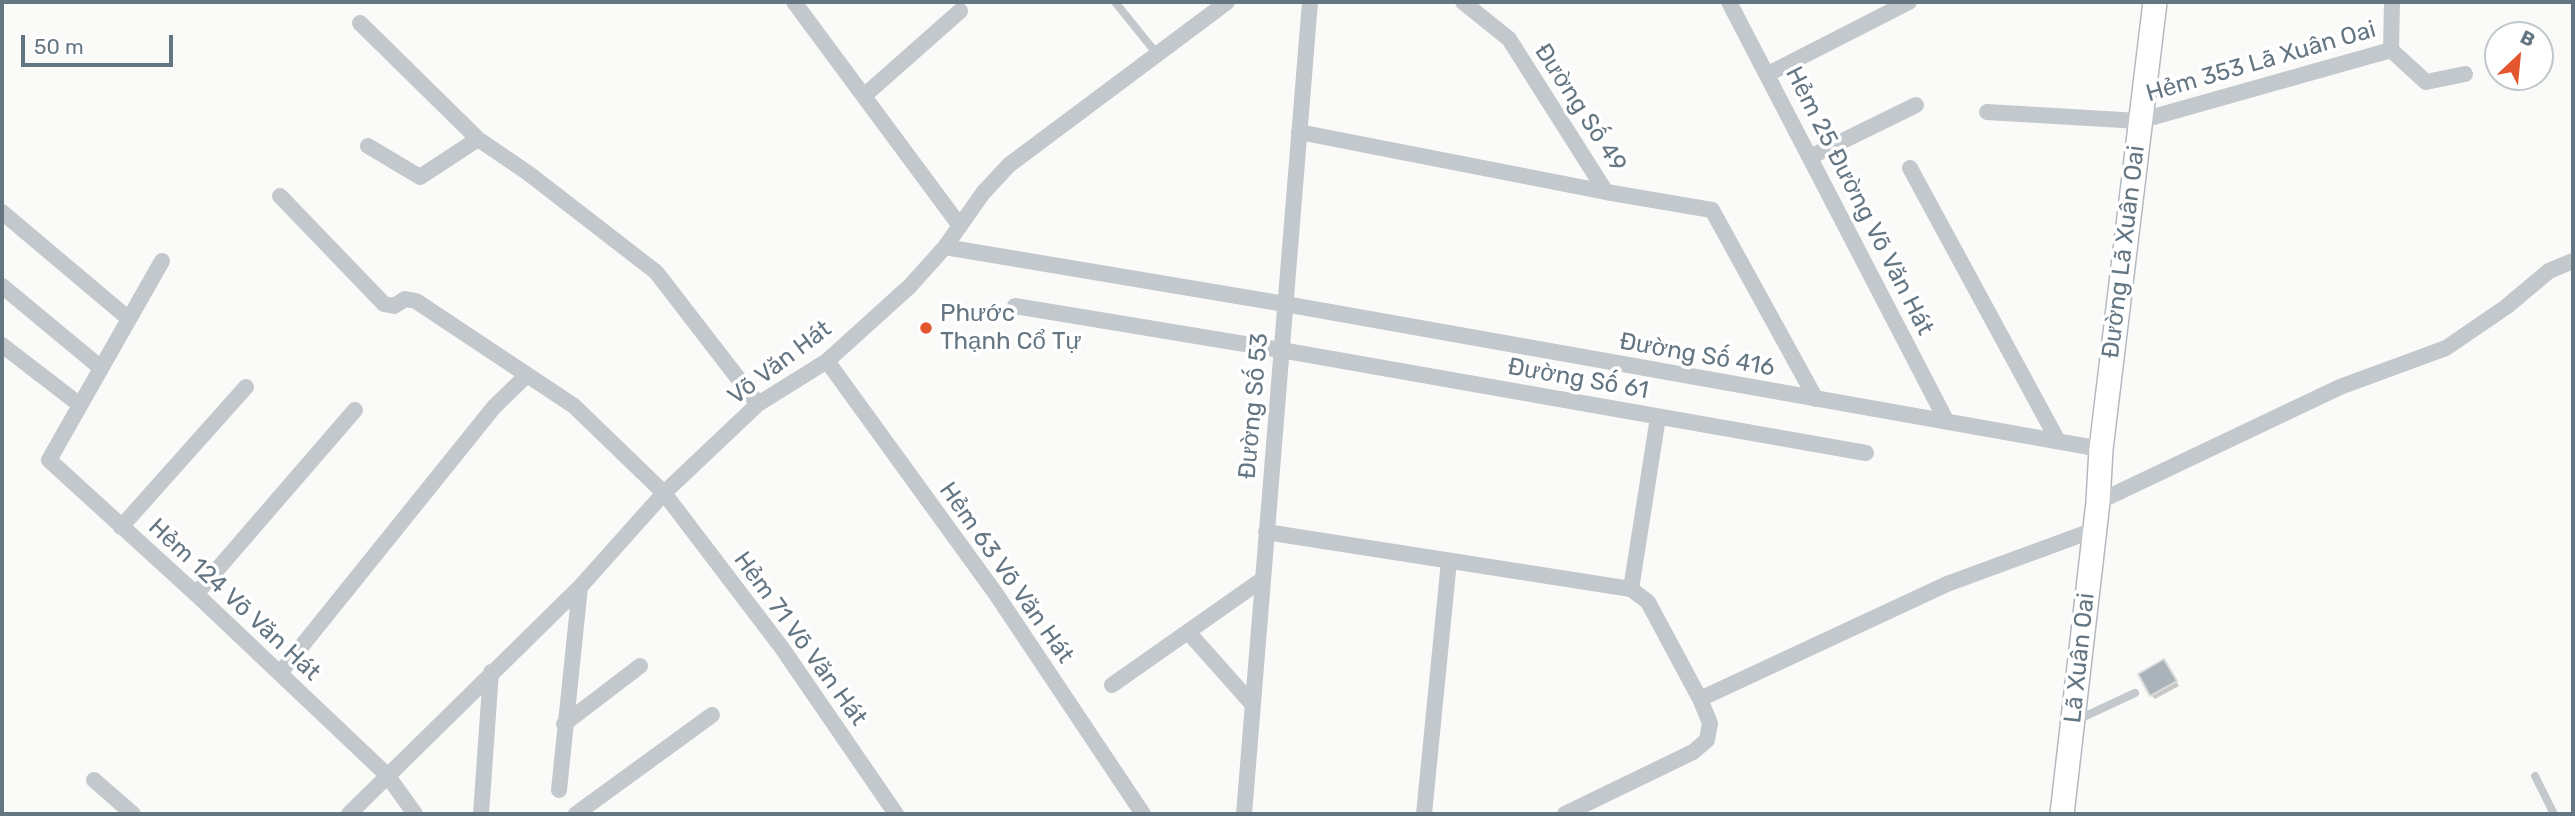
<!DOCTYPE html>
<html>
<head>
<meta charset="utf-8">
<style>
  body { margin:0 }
  #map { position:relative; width:2575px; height:816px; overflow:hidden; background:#fafaf8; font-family:Rubik,sans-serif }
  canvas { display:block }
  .frame { position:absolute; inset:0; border:4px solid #657683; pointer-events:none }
  .north { position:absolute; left:2484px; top:21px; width:70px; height:70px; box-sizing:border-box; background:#fff; border:2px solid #c1c8cd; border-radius:50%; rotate:26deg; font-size:19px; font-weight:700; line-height:28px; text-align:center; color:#657683 }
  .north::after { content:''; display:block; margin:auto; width:24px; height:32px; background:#e4572e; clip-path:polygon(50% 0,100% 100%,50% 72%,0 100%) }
  .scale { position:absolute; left:21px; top:35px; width:152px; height:32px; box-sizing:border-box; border:4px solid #657683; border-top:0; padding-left:9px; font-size:21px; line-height:24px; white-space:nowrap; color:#657683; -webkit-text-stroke:5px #fff; paint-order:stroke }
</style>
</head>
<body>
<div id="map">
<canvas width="2575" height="816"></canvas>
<div class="frame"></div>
<div class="north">B</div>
<div class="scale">50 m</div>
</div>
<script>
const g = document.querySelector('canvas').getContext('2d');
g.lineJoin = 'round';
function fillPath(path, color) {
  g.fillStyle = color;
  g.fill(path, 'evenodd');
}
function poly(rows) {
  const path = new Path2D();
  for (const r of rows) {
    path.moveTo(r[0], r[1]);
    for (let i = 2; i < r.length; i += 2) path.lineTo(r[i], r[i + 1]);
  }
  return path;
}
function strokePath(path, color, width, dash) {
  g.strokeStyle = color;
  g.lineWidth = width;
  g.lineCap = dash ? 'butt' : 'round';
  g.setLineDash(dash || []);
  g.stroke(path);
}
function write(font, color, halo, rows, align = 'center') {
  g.font = font + ' Rubik,sans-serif';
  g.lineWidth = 7;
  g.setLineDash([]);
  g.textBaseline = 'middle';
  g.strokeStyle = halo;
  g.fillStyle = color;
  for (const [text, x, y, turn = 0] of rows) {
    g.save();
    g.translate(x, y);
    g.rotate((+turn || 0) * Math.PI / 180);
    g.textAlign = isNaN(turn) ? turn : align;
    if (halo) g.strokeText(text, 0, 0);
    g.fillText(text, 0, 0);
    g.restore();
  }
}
fillPath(poly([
  [2164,661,2179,686,2155,699,2151,695]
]), '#0003');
const building = poly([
  [2164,659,2177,681,2150,696,2138,674,2164,659]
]);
fillPath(building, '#aab3b9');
strokePath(building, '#dcdcda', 2);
const secondary = poly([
  [2062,814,2098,502,2101,449,2155,2]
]);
strokePath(secondary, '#b3babf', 26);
strokePath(poly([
  [1115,2,1157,54],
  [2077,720,2135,693],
  [2535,776,2554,814]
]), '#c3c8cc', 8);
strokePath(poly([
  [794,2,960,226],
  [1463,2,1509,39,1606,192,1712,210,1816,399],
  [1729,2,1947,422],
  [360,23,478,139],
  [2391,50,2426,82,2465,74],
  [1768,74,1909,2],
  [865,95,960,11],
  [1987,112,2139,121,2391,50,2392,2],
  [1299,132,1606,192],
  [368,146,420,177,478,139,528,173,656,272,758,404],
  [1810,157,1916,105],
  [1910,168,2058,441],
  [280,196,384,304,394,306,405,299,416,301,574,406,664,493,782,648,896,814],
  [2,212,129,319],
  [945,247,1285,304,2101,449],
  [162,261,49,460,196,594,387,775,415,814],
  [2,286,101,368],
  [1015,306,1281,350,1866,453],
  [2,345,80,405],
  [827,361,996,594,1143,814],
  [2098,502,2340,387,2446,348,2506,307,2549,271,2573,261],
  [121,527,246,387],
  [1266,532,1631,589,1648,602,1700,699,1710,723,1707,740,1693,752,1565,814],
  [1631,589,1658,417],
  [196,594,355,410],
  [1189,633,1253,705],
  [280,673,494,407,527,375],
  [1112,685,1263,579],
  [1700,699,1947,584,2094,530],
  [564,724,640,666],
  [94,780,133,814],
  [559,790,580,587],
  [349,814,580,587,664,493,758,404,827,361,910,286,945,247,983,193,1009,165,1227,2],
  [481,814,491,672],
  [576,814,712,715],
  [1244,814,1310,2],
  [1424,814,1449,561]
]), '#c3c8cc', 16);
strokePath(secondary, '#fff', 23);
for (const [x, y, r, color] of [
  [926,328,7,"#e4572e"]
]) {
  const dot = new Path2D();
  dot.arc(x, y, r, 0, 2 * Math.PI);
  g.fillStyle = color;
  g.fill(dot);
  strokePath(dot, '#fff', 2.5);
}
write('24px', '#657683', '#fff', [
  ["Hẻm 353 Lã Xuân Oai",2261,62,-16],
  ["Đường Số 49",1580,108,57],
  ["Hẻm 25 Đường Võ Văn Hát",1859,201,63],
  ["Đường Lã Xuân Oai",2124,252,-83],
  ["Đường Số 416",1697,355,10],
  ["Võ Văn Hát",780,363,-37],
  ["Đường Số 61",1578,379,10],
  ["Đường Số 53",1254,406,-85],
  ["Hẻm 63 Võ Văn Hát",1006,573,55],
  ["Hẻm 124 Võ Văn Hát",234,600,43],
  ["Hẻm 71 Võ Văn Hát",800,639,54],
  ["Lã Xuân Oai",2080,658,-84]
]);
write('24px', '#657683', '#fff', [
  ["Phước",940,314],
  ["Thạnh Cổ Tự",940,342]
], 'left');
</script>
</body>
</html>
